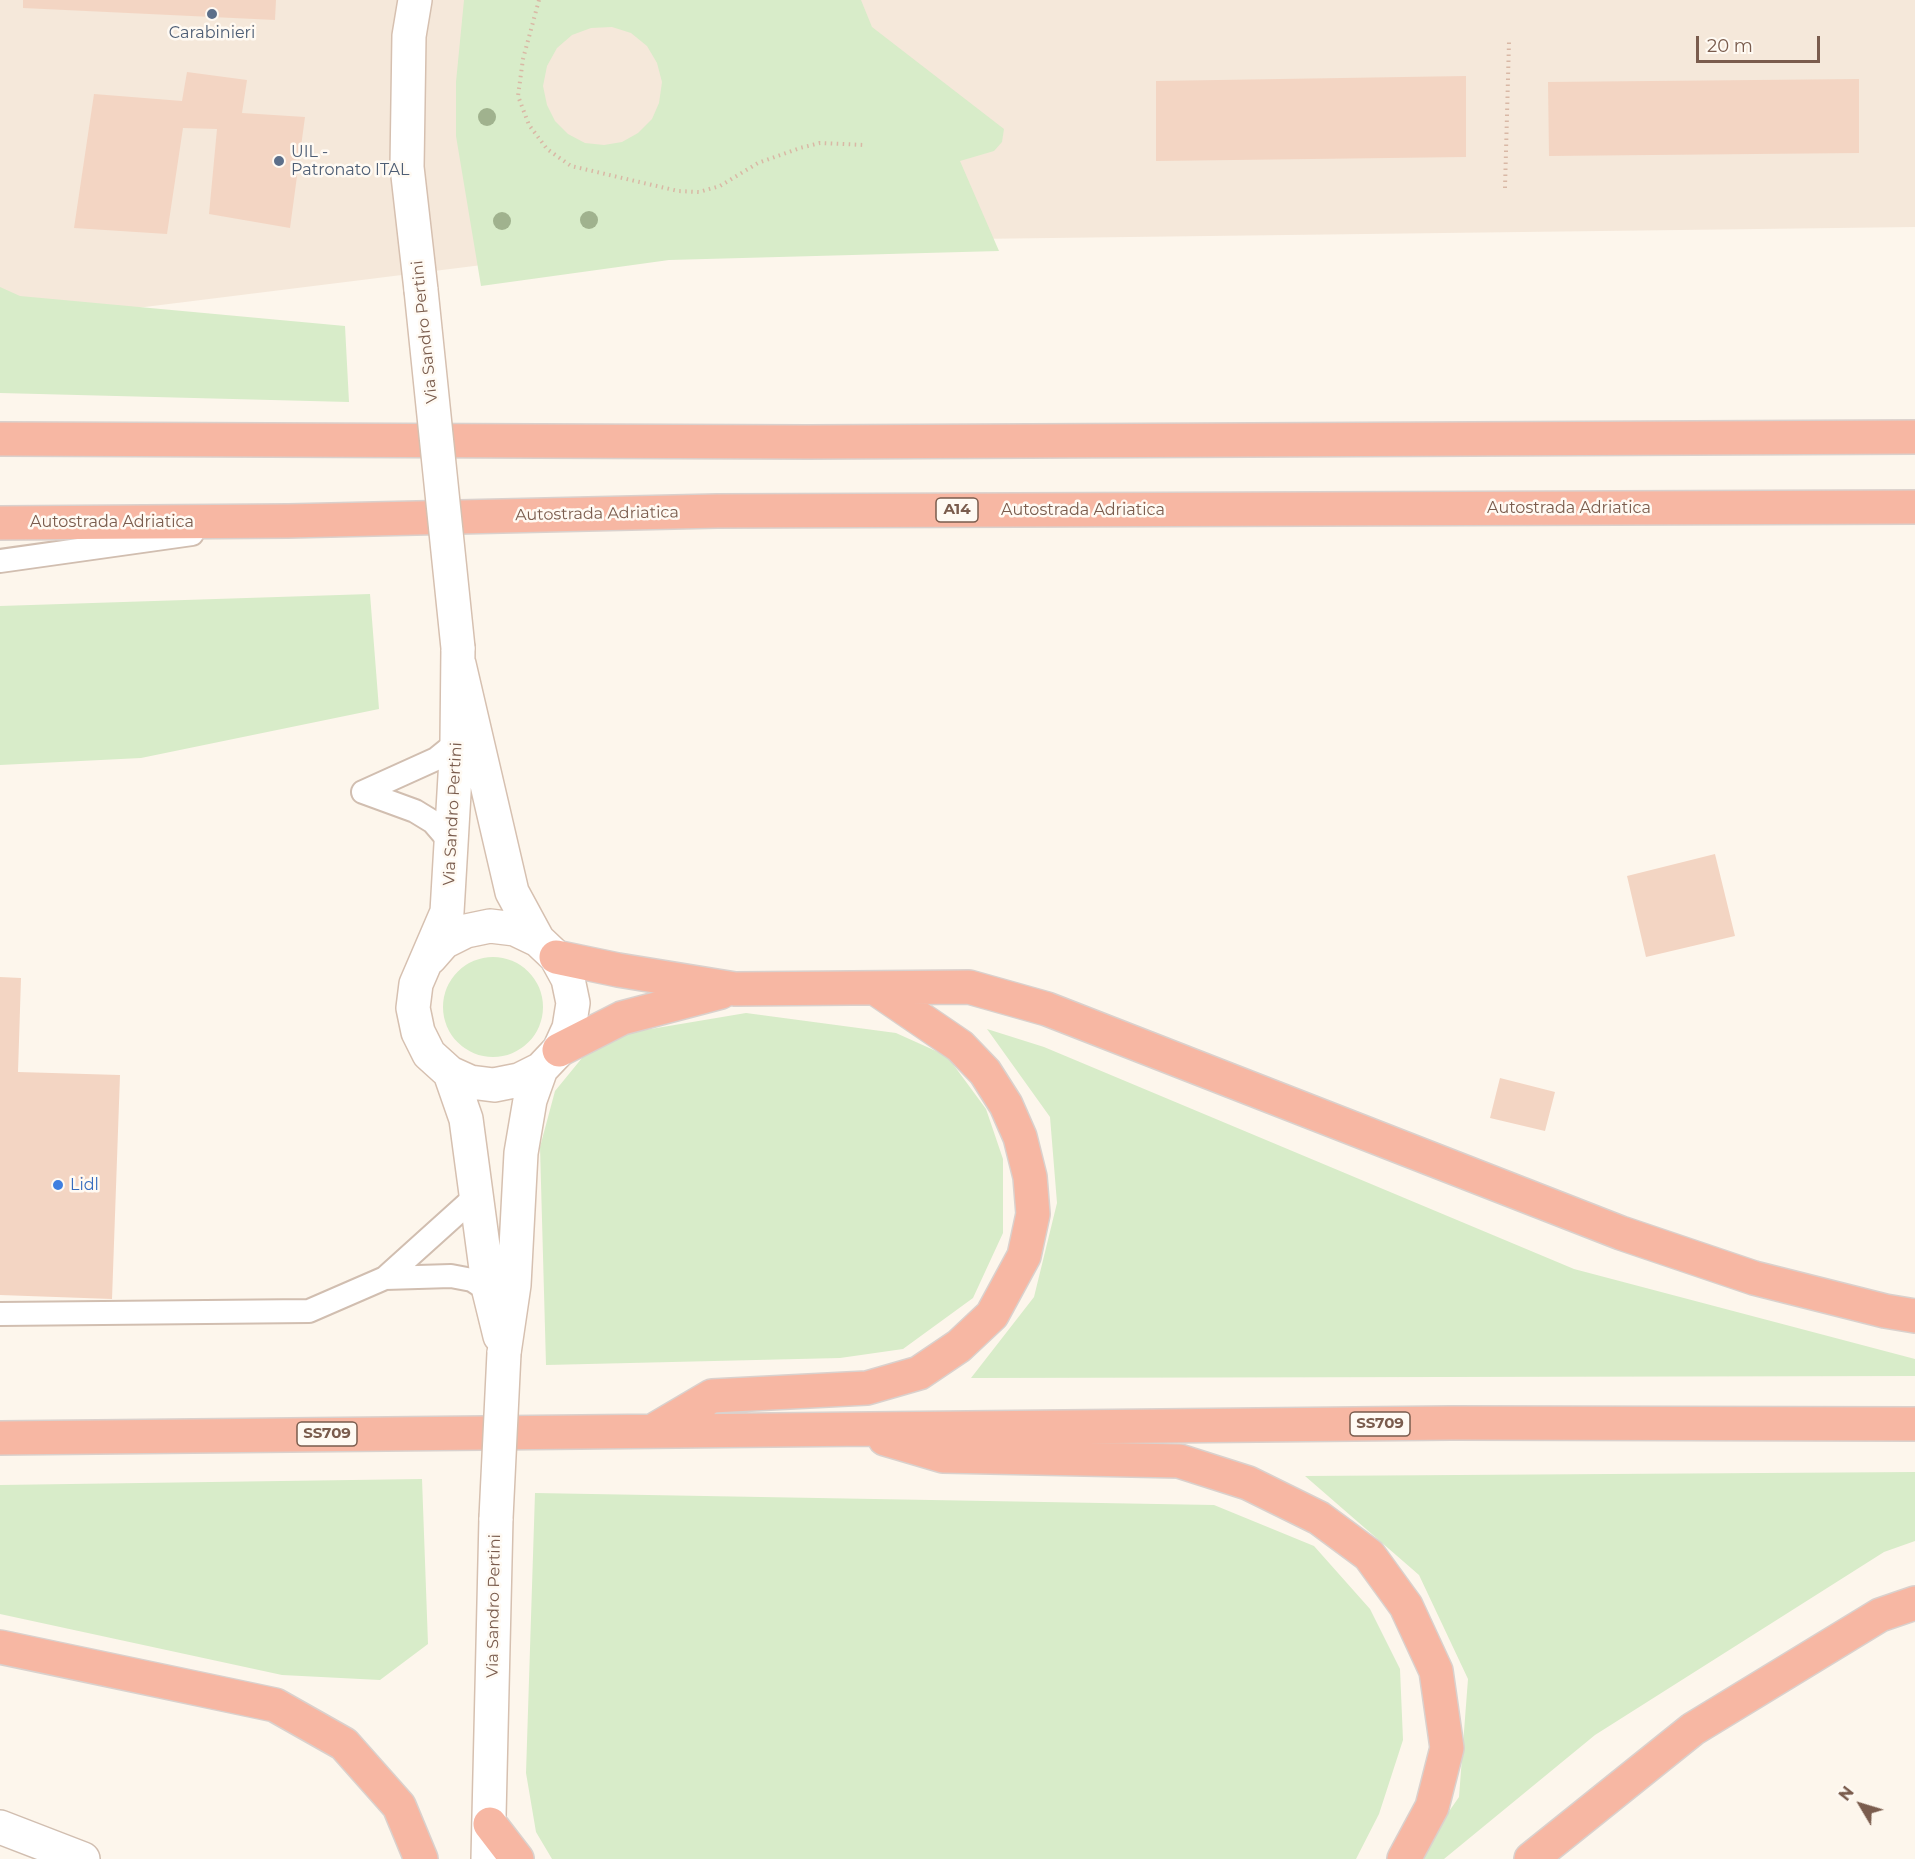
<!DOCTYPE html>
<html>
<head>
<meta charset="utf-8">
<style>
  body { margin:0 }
  #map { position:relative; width:1915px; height:1859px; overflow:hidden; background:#fdf6ec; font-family:Montserrat,sans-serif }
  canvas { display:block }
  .north { position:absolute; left:1831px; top:1775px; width:60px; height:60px; -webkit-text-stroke:4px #fffaf3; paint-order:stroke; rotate:308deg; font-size:16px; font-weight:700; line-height:24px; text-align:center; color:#7a5c4d }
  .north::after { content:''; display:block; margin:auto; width:21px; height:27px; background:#7a5c4d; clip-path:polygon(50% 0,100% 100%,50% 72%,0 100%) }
  .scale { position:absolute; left:1696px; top:36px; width:124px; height:27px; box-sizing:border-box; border:3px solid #7a5c4d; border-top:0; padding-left:8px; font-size:18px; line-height:21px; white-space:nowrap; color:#7a5c4d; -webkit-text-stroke:4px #fffaf3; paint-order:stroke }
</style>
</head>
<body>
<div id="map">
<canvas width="1915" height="1859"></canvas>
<div class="north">N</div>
<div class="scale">20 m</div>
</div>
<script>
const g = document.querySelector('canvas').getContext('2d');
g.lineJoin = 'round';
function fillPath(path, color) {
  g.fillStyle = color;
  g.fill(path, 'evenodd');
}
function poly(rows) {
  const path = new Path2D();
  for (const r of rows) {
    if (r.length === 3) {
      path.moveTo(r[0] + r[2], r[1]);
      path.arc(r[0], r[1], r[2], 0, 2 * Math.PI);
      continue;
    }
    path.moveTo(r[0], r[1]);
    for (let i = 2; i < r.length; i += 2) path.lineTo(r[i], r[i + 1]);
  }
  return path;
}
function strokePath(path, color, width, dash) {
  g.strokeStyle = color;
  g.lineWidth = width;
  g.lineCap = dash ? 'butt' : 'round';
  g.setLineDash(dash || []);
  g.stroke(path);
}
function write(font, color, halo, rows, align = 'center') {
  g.font = font + ' Montserrat,sans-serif';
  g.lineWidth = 5;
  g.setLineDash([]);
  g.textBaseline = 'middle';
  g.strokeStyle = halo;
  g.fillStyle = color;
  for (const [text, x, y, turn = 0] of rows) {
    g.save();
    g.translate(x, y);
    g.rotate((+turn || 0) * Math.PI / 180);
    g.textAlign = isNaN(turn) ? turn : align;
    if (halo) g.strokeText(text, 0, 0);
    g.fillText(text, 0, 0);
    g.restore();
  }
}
fillPath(poly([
  [0,0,1915,0,1915,227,659,243,0,325]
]), '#f5e8da');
fillPath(poly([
  [464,0,861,0,872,27,1004,129,1002,142,994,151,960,161,999,251,669,260,481,286,456,136,456,82],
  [612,27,631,33,647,46,657,63,662,82,659,103,652,119,638,133,622,142,604,145,585,143,568,134,555,121,547,105,543,86,547,66,557,48,572,35,591,28],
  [0,287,20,296,345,326,349,402,0,393],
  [370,594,379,709,141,758,0,765,0,606],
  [493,1007,50],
  [746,1013,896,1033,947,1056,986,1109,1003,1159,1003,1233,973,1298,903,1349,840,1358,546,1365,540,1147,555,1091,582,1058,627,1033],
  [987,1029,1044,1047,1574,1269,1915,1359,1915,1376,971,1378,1034,1297,1057,1203,1050,1117],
  [1915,1472,1915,1541,1884,1552,1595,1735,1444,1859,1416,1859,1459,1797,1468,1679,1419,1575,1305,1476],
  [422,1479,428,1644,380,1680,282,1675,0,1614,0,1485],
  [535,1493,1214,1505,1314,1546,1370,1609,1400,1669,1403,1740,1379,1814,1356,1859,552,1859,536,1832,526,1773]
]), '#d8ecc9');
fillPath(poly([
  [23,0,276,0,275,20,23,8],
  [187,72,247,80,242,113,305,117,290,228,209,214,217,129,183,128,167,234,74,228,94,94,182,101],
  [1466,76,1466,157,1156,161,1156,81],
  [1859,79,1859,153,1549,156,1548,82],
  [1715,854,1735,936,1646,957,1627,876],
  [0,977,21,978,18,1072,120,1075,112,1299,0,1295],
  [1500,1078,1555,1092,1545,1131,1490,1118]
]), '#f3d5c3');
const lane = poly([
  [0,561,192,534],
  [363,792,436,759,457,742],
  [363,792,415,811,433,822,451,843],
  [385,1278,451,1276,472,1280,489,1291],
  [0,1314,309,1311,385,1278,476,1196]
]);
const street = poly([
  [0,1827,83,1859]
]);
const secondary = poly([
  [415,0,409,36,407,167,421,290],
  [458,648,457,742,447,912,416,984,413,1008,418,1032,429,1054,450,1073,470,1082,494,1085,519,1080,541,1069,559,1050,569,1028,573,1003,568,979,556,957,538,940,512,892,459,664],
  [430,958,444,942,466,931,490,926,515,929,538,940],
  [450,1073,466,1119,489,1291,500,1336],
  [504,1353,514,1285,521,1153,530,1100,541,1069],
  [488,1859,496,1518]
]);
const highway = poly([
  [0,439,808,442,1915,437],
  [0,523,288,521,717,511,1915,507],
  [556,957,618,970,735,989,969,987,1047,1009,1621,1233,1754,1278,1885,1311,1915,1316],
  [559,1050,622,1018,721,992],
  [656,1429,712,1396,867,1388,919,1373,959,1346,992,1315,1024,1256,1033,1214,1030,1177,1020,1137,1006,1105,985,1072,960,1046,875,988],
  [0,1438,1451,1423,1915,1424],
  [885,1439,943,1456,1179,1461,1248,1483,1319,1518,1369,1555,1406,1606,1436,1671,1447,1748,1432,1807,1404,1859],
  [0,1647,275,1705,344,1744,399,1806,421,1859],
  [490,1824,517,1859],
  [1531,1859,1693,1729,1880,1615,1915,1603]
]);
strokePath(lane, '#d1beb0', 26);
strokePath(street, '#d1beb0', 36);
strokePath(secondary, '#d6c0b0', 36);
strokePath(highway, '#dad1cd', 36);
strokePath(poly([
  [539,0,523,59,518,96,529,125,547,149,571,166,678,191,699,192,720,186,758,163,800,148,820,143,864,145],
  [1505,188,1509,42]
]), '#d9b8a5', 4, [1.5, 4.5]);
strokePath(lane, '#fff', 22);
strokePath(street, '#fff', 33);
strokePath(secondary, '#fff', 33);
strokePath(highway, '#f7b7a3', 33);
const secondaryBridge = poly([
  [421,290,458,648],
  [496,1518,504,1353]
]);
strokePath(secondaryBridge, '#d6c0b0', 36, []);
strokePath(secondaryBridge, '#fff', 33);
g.fillStyle = '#a0b28e';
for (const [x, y] of [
  [487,117],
  [589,220],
  [502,221]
]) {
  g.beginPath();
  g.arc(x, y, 9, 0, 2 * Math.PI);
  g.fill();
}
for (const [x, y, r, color] of [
  [212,14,6,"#5c6f8a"],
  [279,161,6,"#5c6f8a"],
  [58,1185,6,"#3f7fe0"]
]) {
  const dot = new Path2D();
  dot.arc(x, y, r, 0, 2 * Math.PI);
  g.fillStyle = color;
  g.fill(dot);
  strokePath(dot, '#fffaf3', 2);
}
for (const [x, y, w] of [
  [957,510,42],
  [1380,1424,60],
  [327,1434,60]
]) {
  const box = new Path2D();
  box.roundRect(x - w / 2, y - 12, w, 24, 4.5);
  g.fillStyle = '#fffaf3';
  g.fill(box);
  strokePath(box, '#7a5c4d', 1.5);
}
write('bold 15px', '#7a5c4d', null, [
  ["A14",957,510],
  ["SS709",1380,1424],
  ["SS709",327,1434]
]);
write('16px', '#4e5e75', '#fffaf3', [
  ["Carabinieri",212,33],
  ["UIL -",291,152,"left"],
  ["Patronato ITAL",291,170,"left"]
]);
write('16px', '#7a5c4d', '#fffaf3', [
  ["Via Sandro Pertini",425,332,-96],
  ["Autostrada Adriatica",1569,508],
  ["Autostrada Adriatica",1083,510],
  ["Autostrada Adriatica",597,514,-1],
  ["Autostrada Adriatica",112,522],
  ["Via Sandro Pertini",453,814,-87],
  ["Via Sandro Pertini",494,1606,-89]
]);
write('16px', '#366cbe', '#fffaf3', [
  ["Lidl",70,1185]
], 'left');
</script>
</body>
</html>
